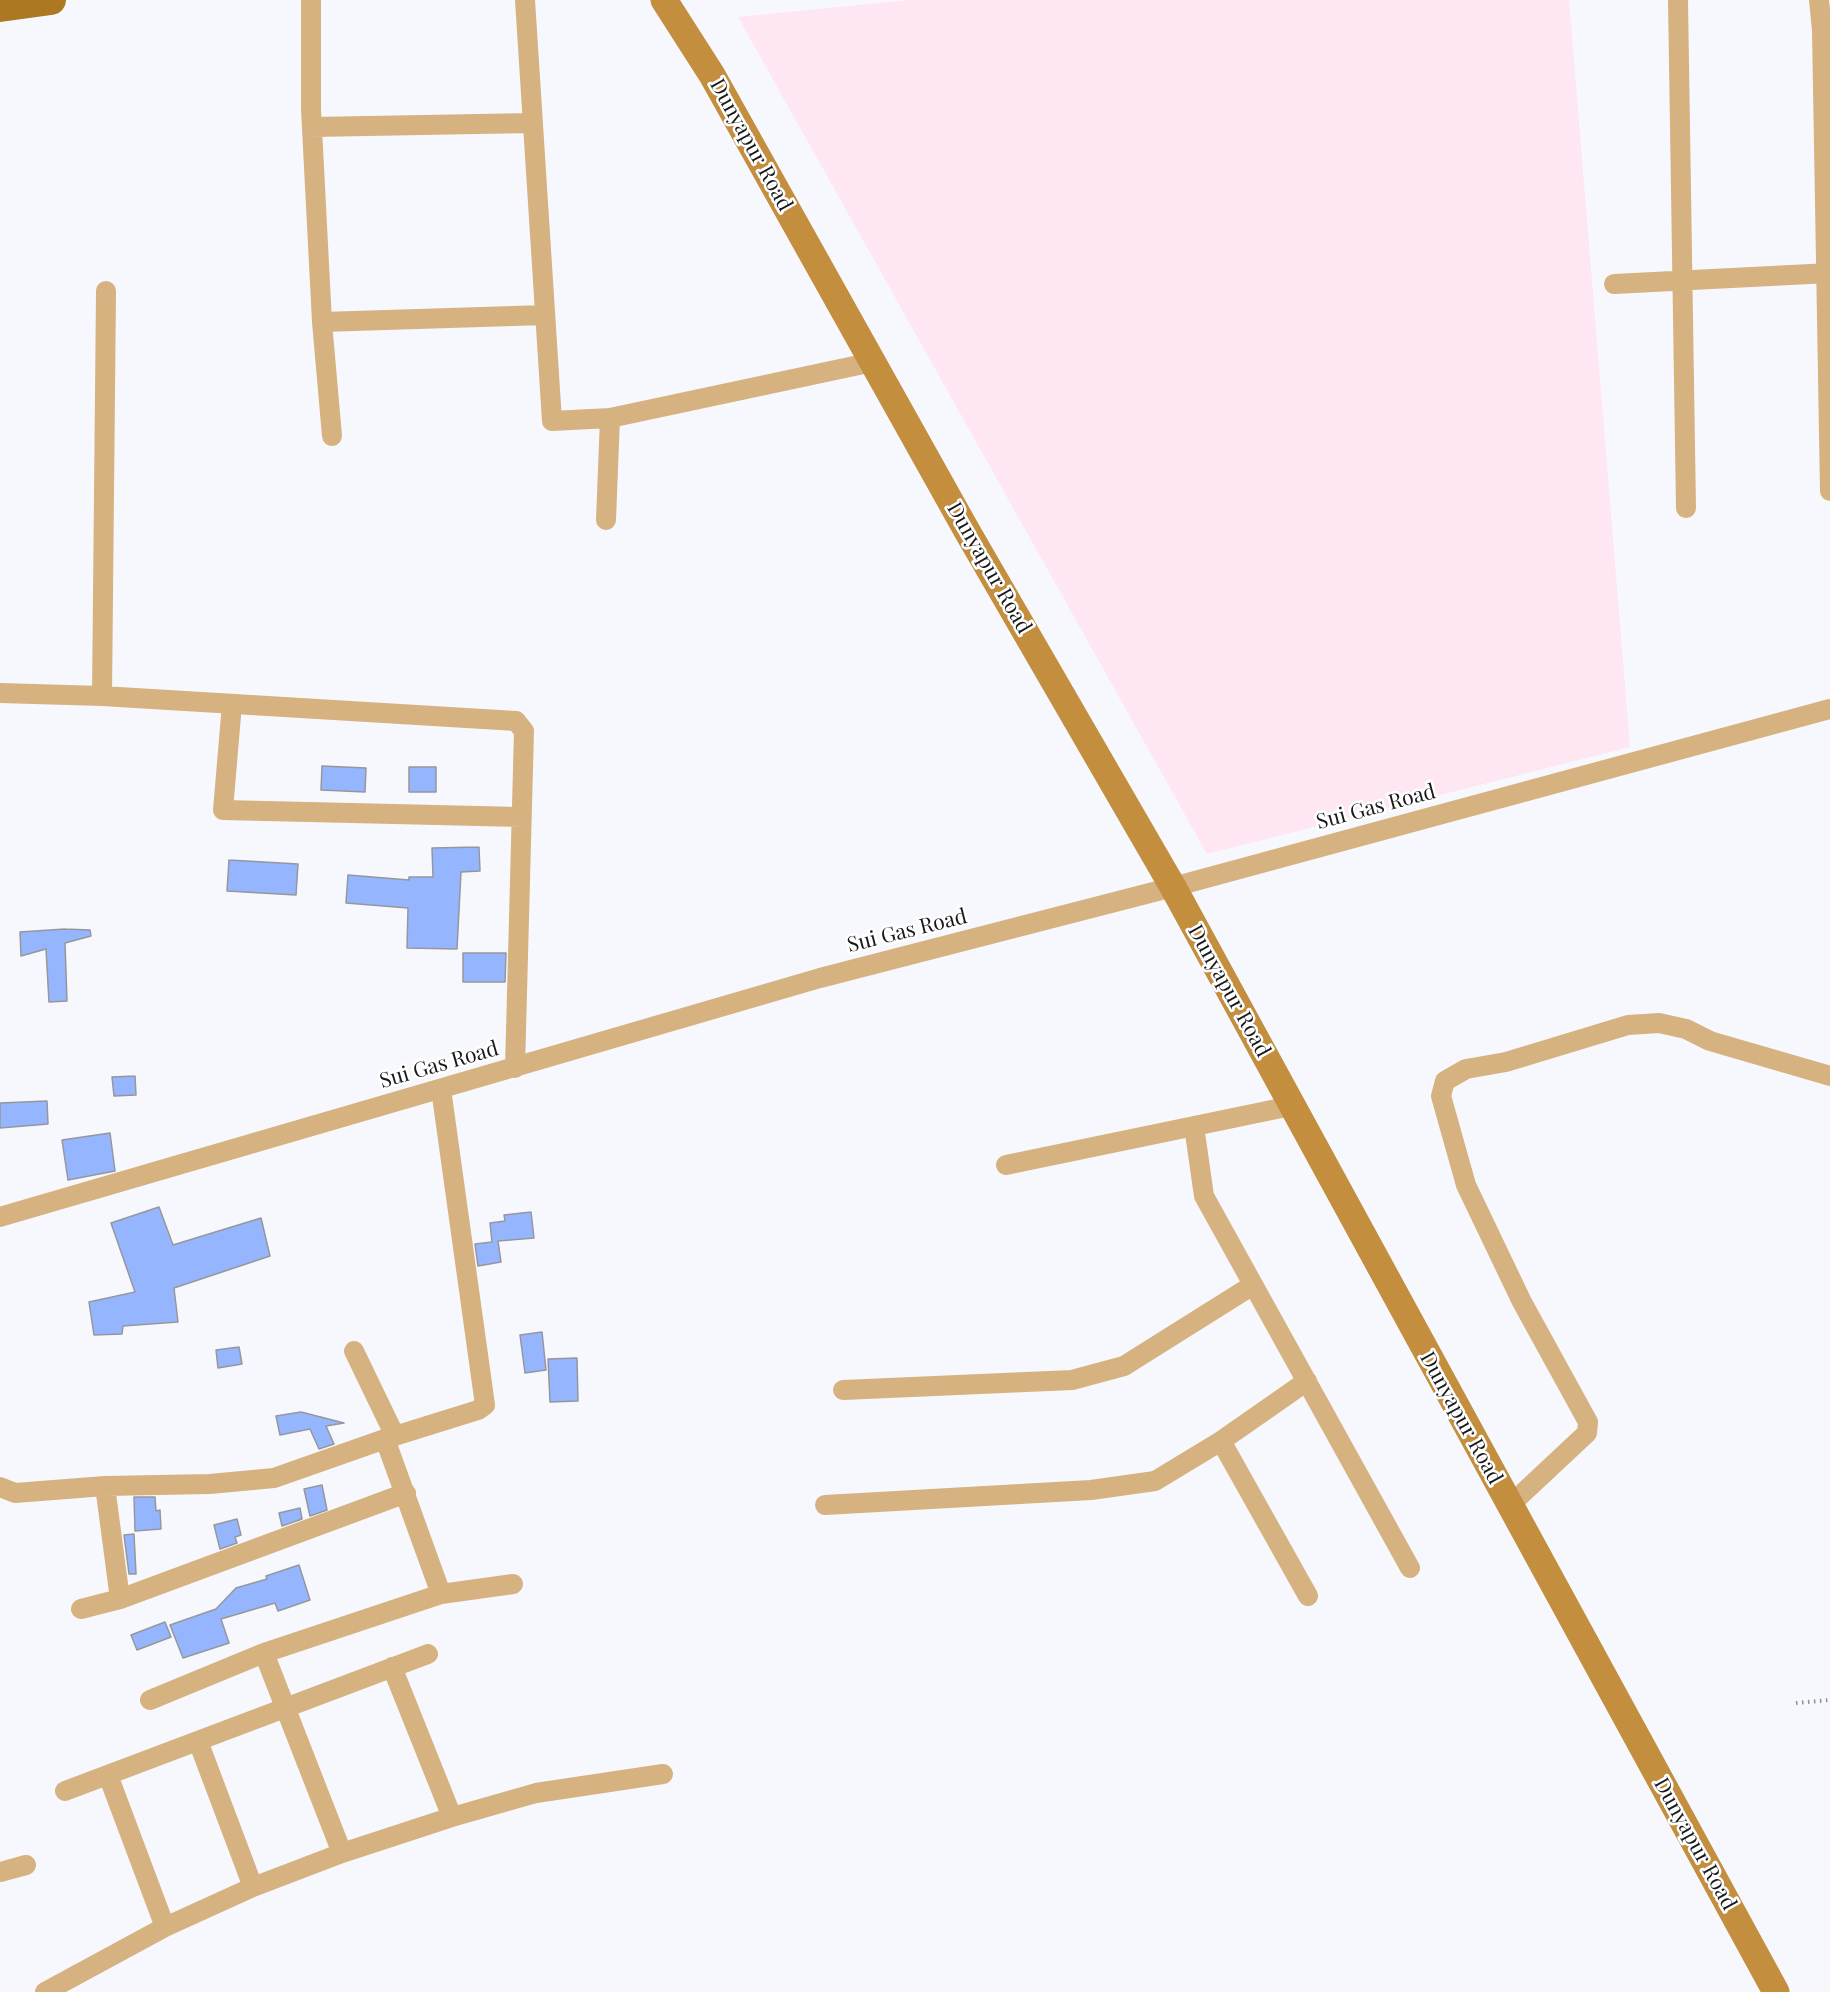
<!DOCTYPE html>
<html>
<head>
<meta charset="utf-8">
<style>
  body { margin:0 }
  canvas { display:block; background:#f6f8fd }
</style>
</head>
<body>
<canvas width="1830" height="1992"></canvas>
<script>
const g = document.querySelector('canvas').getContext('2d');
g.lineJoin = 'round';
function fillPath(path, color) {
  g.fillStyle = color;
  g.fill(path, 'evenodd');
}
function poly(rows) {
  const path = new Path2D();
  for (const r of rows) {
    path.moveTo(r[0], r[1]);
    for (let i = 2; i < r.length; i += 2) path.lineTo(r[i], r[i + 1]);
  }
  return path;
}
function strokePath(path, color, width, dash) {
  g.strokeStyle = color;
  g.lineWidth = width;
  g.lineCap = dash ? 'butt' : 'round';
  g.setLineDash(dash || []);
  g.stroke(path);
}
function write(font, color, halo, rows, align = 'center') {
  g.font = font + ' "Playfair Display",serif';
  g.lineWidth = 5;
  g.setLineDash([]);
  g.textBaseline = 'middle';
  g.strokeStyle = halo;
  g.fillStyle = color;
  for (const [text, x, y, turn = 0] of rows) {
    g.save();
    g.translate(x, y);
    g.rotate((+turn || 0) * Math.PI / 180);
    g.textAlign = isNaN(turn) ? turn : align;
    if (halo) g.strokeText(text, 0, 0);
    g.fillText(text, 0, 0);
    g.restore();
  }
}
fillPath(poly([
  [910,0,1569,0,1630,747,1207,854,738,17]
]), '#fee6f2');
const building = poly([
  [322,766,366,768,365,792,321,790,322,766],
  [409,767,436,767,436,792,409,792,409,767],
  [479,847,480,871,461,872,457,949,407,948,408,908,346,903,348,875,409,880,409,877,433,877,432,848,479,847],
  [229,860,298,864,296,895,227,891,229,860],
  [65,929,90,930,91,936,65,943,67,1001,49,1002,46,949,21,956,20,932,65,929],
  [463,953,506,953,505,982,463,982,463,953],
  [135,1076,136,1095,114,1096,112,1077,135,1076],
  [47,1101,48,1124,0,1128,0,1103,47,1101],
  [110,1133,115,1171,68,1180,62,1140,110,1133],
  [159,1207,173,1245,261,1218,270,1256,174,1288,178,1322,123,1326,122,1334,94,1335,89,1302,135,1292,111,1223,159,1207],
  [531,1212,534,1238,498,1241,501,1262,478,1266,475,1244,492,1242,490,1223,505,1221,504,1215,531,1212],
  [542,1332,546,1370,525,1373,520,1335,542,1332],
  [239,1347,242,1364,218,1368,216,1350,239,1347],
  [577,1358,578,1401,550,1402,548,1359,577,1358],
  [301,1412,344,1423,326,1426,334,1444,319,1449,310,1429,280,1435,276,1416,301,1412],
  [322,1485,327,1510,310,1516,304,1489,322,1485],
  [134,1497,155,1497,156,1511,160,1510,161,1529,135,1531,134,1497],
  [300,1508,302,1519,282,1526,279,1513,300,1508],
  [237,1519,241,1535,235,1537,237,1543,220,1549,214,1525,237,1519],
  [134,1534,136,1574,129,1574,124,1535,134,1534],
  [299,1565,310,1600,278,1611,275,1603,221,1619,229,1643,183,1658,170,1625,216,1609,236,1588,267,1579,266,1576,299,1565],
  [165,1622,171,1637,137,1650,131,1635,165,1622]
]);
fillPath(building, '#95b6ff');
strokePath(building, '#95979c', 1.5);
strokePath(poly([
  [1796,1703,1830,1700]
]), '#8e8f92', 4, [1.5, 4.5]);
strokePath(poly([
  [311,0,311,109,322,322,332,436],
  [525,0,552,421,610,418,873,362],
  [1678,0,1686,508],
  [1819,0,1822,30,1830,491],
  [312,127,533,123],
  [1614,284,1830,273],
  [322,322,545,315],
  [606,520,610,418],
  [0,693,102,696,516,721,524,731,515,1068],
  [102,696,106,291],
  [232,704,223,810,521,817],
  [1194,1126,1204,1196,1410,1568],
  [1006,1165,1291,1106],
  [0,1217,820,978,1173,887,1830,709],
  [354,1351,395,1436],
  [843,1390,1072,1380,1124,1366,1253,1285],
  [385,1439,441,1594],
  [1221,1441,1308,1596],
  [105,1486,120,1599],
  [0,1487,15,1493,105,1486,210,1484,274,1478,385,1439,478,1410,485,1405,441,1089],
  [825,1505,1091,1490,1155,1481,1221,1441,1307,1381],
  [1509,1506,1587,1433,1588,1422,1522,1302,1466,1185,1441,1096,1445,1081,1466,1069,1506,1062,1628,1025,1659,1023,1686,1029,1710,1041,1830,1076],
  [81,1609,120,1599,406,1493],
  [264,1653,342,1853],
  [392,1667,452,1817],
  [150,1700,264,1653,441,1594,513,1584],
  [198,1741,253,1887],
  [108,1775,165,1927],
  [65,1791,428,1654],
  [0,1872,26,1865],
  [45,1992,165,1927,253,1887,342,1853,452,1817,536,1793,663,1774]
]), '#d6b281', 20);
strokePath(poly([
  [664,0,712,75,967,531,1173,887,1776,1992]
]), '#c38e3d', 27);
strokePath(poly([
  [0,7,51,0]
]), '#ac7822', 30);
write('21px', '#18191a', '#fff', [
  ["Dunyapur Road",751,145,61],
  ["Dunyapur Road",989,568,60],
  ["Sui Gas Road",1376,807,-15],
  ["Sui Gas Road",907,931,-14],
  ["Dunyapur Road",1229,991,61],
  ["Sui Gas Road",439,1065,-16],
  ["Dunyapur Road",1461,1418,61],
  ["Dunyapur Road",1695,1844,61]
]);
</script>
</body>
</html>
